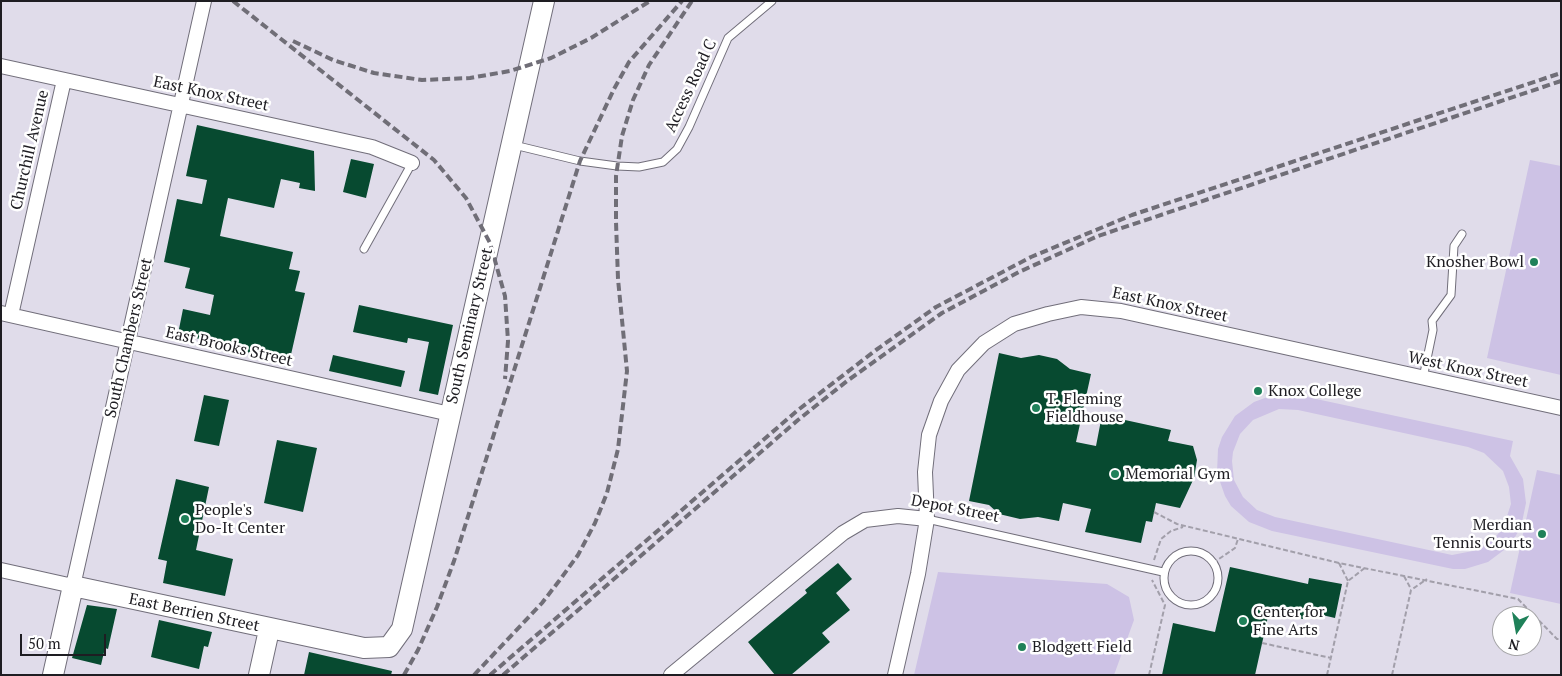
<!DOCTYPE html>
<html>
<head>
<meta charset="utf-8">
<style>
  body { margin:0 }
  #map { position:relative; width:1562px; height:676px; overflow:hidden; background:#e0dcea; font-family:"PT Serif",serif }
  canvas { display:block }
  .frame { position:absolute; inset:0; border:2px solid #1e1d22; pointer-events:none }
  .north { position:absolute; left:1492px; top:606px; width:50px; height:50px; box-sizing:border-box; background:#fff; border:1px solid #a5a5a7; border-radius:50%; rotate:192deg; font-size:14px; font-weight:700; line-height:20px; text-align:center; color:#1e1d22 }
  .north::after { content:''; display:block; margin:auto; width:18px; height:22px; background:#1f8159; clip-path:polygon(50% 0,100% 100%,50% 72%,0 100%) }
  .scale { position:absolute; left:20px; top:634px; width:86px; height:22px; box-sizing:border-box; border:2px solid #1e1d22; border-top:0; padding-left:6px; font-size:15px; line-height:18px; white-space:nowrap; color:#1e1d22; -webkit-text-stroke:4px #fff; paint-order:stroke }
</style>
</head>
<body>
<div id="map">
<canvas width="1562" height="676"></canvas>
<div class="frame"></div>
<div class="north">N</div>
<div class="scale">50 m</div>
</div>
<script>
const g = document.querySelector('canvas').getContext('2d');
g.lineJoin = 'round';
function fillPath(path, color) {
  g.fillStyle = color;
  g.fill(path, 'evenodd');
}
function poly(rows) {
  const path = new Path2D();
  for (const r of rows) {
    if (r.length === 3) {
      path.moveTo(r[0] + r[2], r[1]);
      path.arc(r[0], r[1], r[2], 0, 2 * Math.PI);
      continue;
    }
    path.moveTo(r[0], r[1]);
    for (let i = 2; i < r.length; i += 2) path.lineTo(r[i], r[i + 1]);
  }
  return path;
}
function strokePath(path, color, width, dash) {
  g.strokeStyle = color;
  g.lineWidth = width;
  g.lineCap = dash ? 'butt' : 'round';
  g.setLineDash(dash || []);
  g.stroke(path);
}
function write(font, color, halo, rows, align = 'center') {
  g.font = font + ' "PT Serif",serif';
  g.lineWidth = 5;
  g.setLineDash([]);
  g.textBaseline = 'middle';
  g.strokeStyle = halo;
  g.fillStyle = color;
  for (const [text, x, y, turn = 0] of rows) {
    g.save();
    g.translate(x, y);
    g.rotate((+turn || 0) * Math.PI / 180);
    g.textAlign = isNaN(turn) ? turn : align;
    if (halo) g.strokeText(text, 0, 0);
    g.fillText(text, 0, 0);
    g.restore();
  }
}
fillPath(poly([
  [1530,160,1561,166,1561,375,1487,358],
  [1274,390,1513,441,1510,456,1523,479,1526,503,1521,527,1515,537,1508,547,1488,562,1465,569,1453,569,1272,531,1249,522,1231,506,1225,496,1217,473,1218,449,1222,437,1235,416,1254,402,1273,395],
  [1279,409,1298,410,1468,447,1484,453,1503,471,1509,487,1511,504,1503,528,1492,541,1478,550,1452,555,1275,517,1257,510,1243,497,1234,480,1232,461,1233,452,1240,434,1253,420],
  [1537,470,1561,475,1561,604,1510,593],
  [938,572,1107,584,1129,597,1134,620,1114,675,914,675]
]), '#cdc2e5');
fillPath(poly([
  [197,125,314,151,315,191,299,188,300,183,281,179,274,208,228,198,220,236,293,252,289,269,300,271,295,291,305,293,290,359,271,355,270,357,204,343,204,340,178,334,183,309,210,315,214,295,185,288,190,268,164,262,177,199,202,204,207,180,186,176],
  [351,159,374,164,366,198,343,192],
  [359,305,453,325,438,395,419,391,429,342,408,338,407,343,353,332],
  [999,353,1021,358,1039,355,1057,359,1070,369,1091,374,1076,442,1096,446,1102,415,1171,430,1168,441,1193,446,1197,460,1194,478,1180,508,1156,503,1152,522,1146,521,1141,543,1085,532,1091,509,1063,503,1059,521,1038,517,1020,519,999,514,989,505,969,501],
  [333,355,405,371,401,387,329,371],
  [204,395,229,400,219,446,194,441],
  [277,440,317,448,303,512,264,503],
  [176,479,209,487,196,550,233,559,225,596,163,583,167,561,158,559],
  [838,563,852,579,836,593,850,610,822,633,830,642,791,675,775,675,748,642,807,593,805,590],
  [1230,567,1308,584,1309,578,1342,584,1335,618,1305,611,1303,619,1269,612,1255,675,1162,675,1173,623,1215,632],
  [87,605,117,609,108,649,105,648,101,665,72,658],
  [159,620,212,632,208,647,204,646,199,669,151,657],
  [309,652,392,671,391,675,304,675]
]), '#074a30');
const lane = poly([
  [514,145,580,161,617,166,639,167,663,162,677,149,689,127,728,38,772,1],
  [364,249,412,163],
  [1423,378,1433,330,1432,321,1451,295,1454,246,1462,234],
  [927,519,1163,572],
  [1191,578,27]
]);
const street = poly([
  [1,66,372,147,412,163],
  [1,313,450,414],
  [11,315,64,80],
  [1,570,73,586,204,1],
  [671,675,843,533,865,520,898,516,927,519],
  [895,675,918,574,927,519,925,472,929,435,941,401,958,370,984,343,1014,324,1048,314,1081,307,1121,311,1561,408]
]);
const secondary = poly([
  [53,675,73,586,364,648,389,647,402,629,544,1],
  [259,675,269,630]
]);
strokePath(lane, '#716e7a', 9);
strokePath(street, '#716e7a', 16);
strokePath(secondary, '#716e7a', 22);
strokePath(poly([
  [1154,512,1177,524,1339,563,1518,599,1557,639,1561,639],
  [1154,560,1161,539,1171,531,1183,527],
  [1213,563,1235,548,1238,539],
  [1339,563,1348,581],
  [1404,576,1411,589],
  [1262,643,1331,658],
  [1149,675,1165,605,1152,580],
  [1327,675,1348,581,1366,567],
  [1392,675,1411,590,1427,579]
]), '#a29faa', 2, [5, 2.5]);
strokePath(lane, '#fff', 7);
strokePath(street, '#fff', 14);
strokePath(secondary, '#fff', 20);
strokePath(poly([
  [233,1,434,160,466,198,490,243,505,296,508,341,505,379],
  [293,41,333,60,374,73,422,80,470,78,510,71,551,58,591,38,650,1],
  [404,675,418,650,437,607,454,561,580,161,614,89,629,62,682,1],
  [474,675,542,603,559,581,578,555,595,523,607,493,618,449,627,371,618,279,616,222,616,176,622,136,633,100,649,65,692,1],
  [490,675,798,410,876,350,936,307,1031,257,1132,215,1561,73],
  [503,675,798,420,847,381,942,313,1019,272,1098,236,1561,81]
]), '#706e77', 4, [8, 4]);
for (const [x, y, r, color] of [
  [1534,262,5,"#1f8159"],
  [1258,391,5,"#1f8159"],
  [1036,408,5,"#1f8159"],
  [1115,474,5,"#1f8159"],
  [185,519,5,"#1f8159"],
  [1542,534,5,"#1f8159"],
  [1243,621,5,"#1f8159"],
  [1022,647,5,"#1f8159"]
]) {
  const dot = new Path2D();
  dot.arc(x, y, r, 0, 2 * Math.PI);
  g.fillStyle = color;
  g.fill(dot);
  strokePath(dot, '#fff', 2);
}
write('16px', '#1e1d22', '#fff', [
  ["Access Road C",691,86,-65],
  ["East Knox Street",211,94,12],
  ["Churchill Avenue",30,150,-77],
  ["East Knox Street",1170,305,12],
  ["South Seminary Street",470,326,-77],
  ["South Chambers Street",129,338,-77],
  ["East Brooks Street",229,347,13],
  ["West Knox Street",1468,370,12],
  ["Depot Street",955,509,11],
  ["East Berrien Street",194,613,12]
]);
write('16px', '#1e1d22', '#fff', [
  ["Knosher Bowl",1524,262,"right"],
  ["Knox College",1268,391],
  ["T. Fleming",1046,399],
  ["Fieldhouse",1046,417],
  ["Memorial Gym",1125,474],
  ["People's",195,510],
  ["Do-It Center",195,528],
  ["Merdian",1532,525,"right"],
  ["Tennis Courts",1532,543,"right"],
  ["Center for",1253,612],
  ["Fine Arts",1253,630],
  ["Blodgett Field",1032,647]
], 'left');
</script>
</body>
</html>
